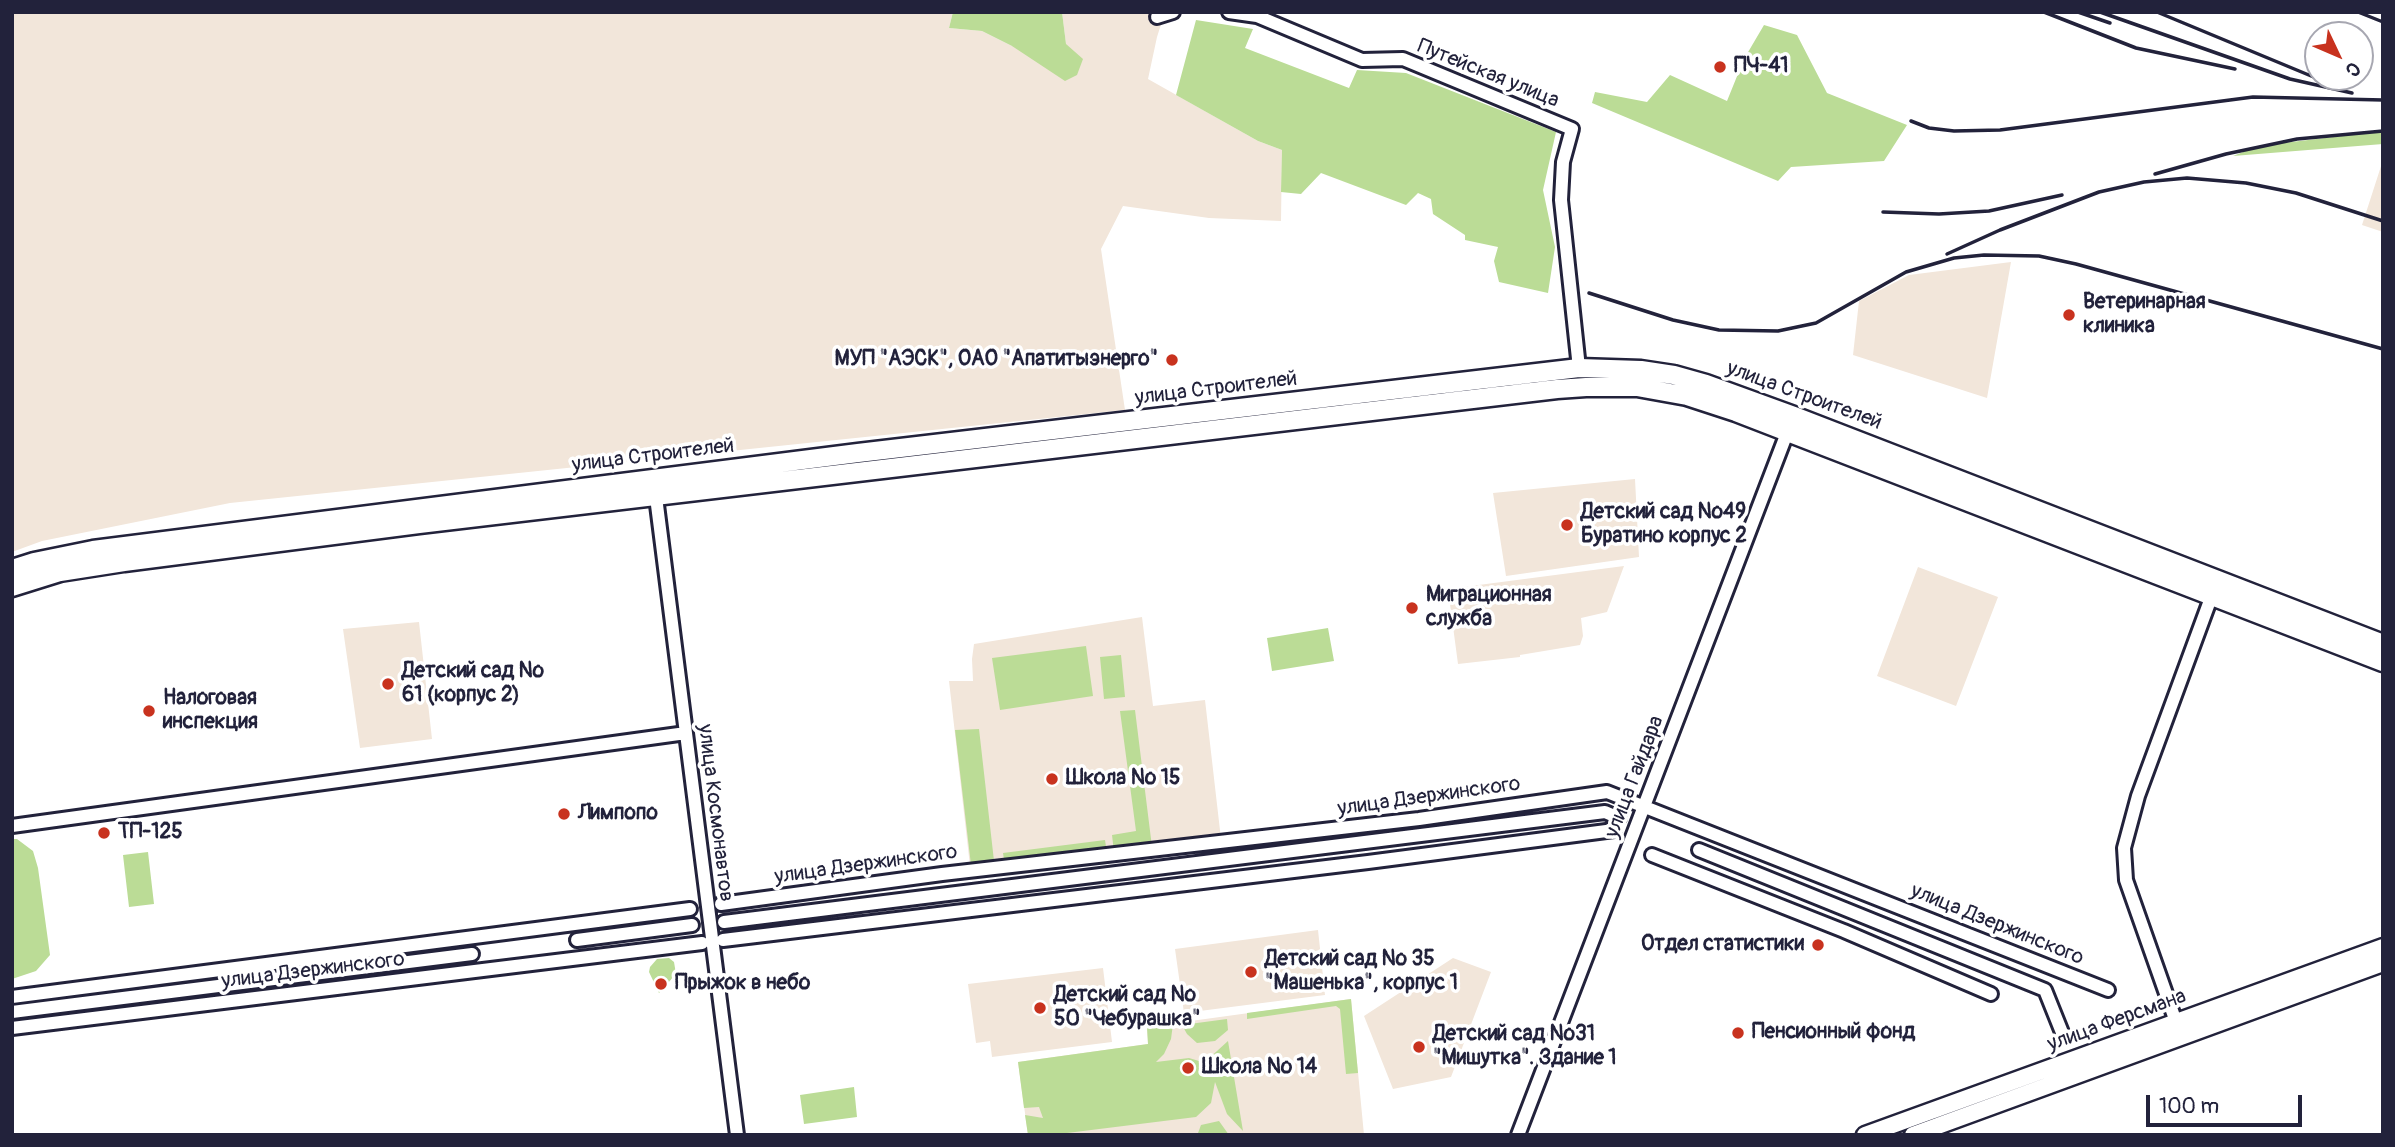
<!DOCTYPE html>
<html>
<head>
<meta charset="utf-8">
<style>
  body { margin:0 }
  #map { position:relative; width:2395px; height:1147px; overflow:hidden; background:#fff; font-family:Pangolin,sans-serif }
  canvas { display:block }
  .frame { position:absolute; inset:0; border:14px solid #22223b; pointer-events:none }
  .north { position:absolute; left:2304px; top:21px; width:70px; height:70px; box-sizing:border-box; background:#fff; border:2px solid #a7a7b1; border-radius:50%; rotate:134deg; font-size:19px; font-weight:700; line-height:28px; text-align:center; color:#22223b }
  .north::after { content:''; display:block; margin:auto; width:24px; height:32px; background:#c8321e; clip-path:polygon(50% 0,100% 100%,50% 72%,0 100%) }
  .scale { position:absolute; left:2146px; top:1095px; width:156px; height:32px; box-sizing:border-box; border:4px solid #22223b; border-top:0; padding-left:9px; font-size:21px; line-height:24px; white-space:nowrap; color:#22223b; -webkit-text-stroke:5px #fff; paint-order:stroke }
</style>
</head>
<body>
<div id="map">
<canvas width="2395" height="1147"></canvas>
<div class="frame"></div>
<div class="north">С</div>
<div class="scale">100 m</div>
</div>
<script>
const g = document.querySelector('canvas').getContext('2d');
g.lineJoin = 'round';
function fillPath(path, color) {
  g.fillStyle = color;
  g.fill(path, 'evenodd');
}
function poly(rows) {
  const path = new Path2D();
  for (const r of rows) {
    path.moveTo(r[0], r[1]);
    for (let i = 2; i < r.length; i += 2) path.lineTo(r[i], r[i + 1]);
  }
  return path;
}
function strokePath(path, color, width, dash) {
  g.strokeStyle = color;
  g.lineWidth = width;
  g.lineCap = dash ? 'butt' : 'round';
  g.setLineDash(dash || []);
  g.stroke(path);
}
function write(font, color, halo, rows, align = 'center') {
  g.font = font + ' Pangolin,sans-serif';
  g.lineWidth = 7;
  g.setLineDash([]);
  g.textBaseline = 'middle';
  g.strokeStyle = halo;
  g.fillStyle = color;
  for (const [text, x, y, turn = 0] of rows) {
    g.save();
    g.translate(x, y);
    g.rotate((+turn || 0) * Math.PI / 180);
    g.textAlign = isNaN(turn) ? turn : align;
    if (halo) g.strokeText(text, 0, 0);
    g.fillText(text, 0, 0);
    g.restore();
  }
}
fillPath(poly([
  [12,12,953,12,949,28,982,31,1012,46,1066,44,1062,12,1165,12,1157,37,1148,79,1258,141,1282,150,1281,221,1209,218,1123,206,1101,249,1125,410,230,503,42,541,12,552],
  [2383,160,2383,232,2362,225],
  [2011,262,1987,398,1853,355,1859,301,1909,275],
  [1635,479,1639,557,1506,576,1493,493],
  [1624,566,1607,612,1581,618,1583,636,1580,645,1520,655,1520,657,1458,664,1448,589],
  [1918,567,1998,597,1956,706,1877,676],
  [1142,617,1153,706,1205,700,1221,839,970,866,949,681,973,681,972,659,974,644],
  [419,622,432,739,360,748,343,629],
  [1318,930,1325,995,1184,1013,1175,949],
  [1453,958,1491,972,1451,1077,1393,1089,1364,1016],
  [1103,968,1112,1042,992,1057,990,1041,976,1043,968,984],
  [1351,999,1364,1135,1028,1135,1018,1062,1148,1044,1147,1027]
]), '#f2e6da');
fillPath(poly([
  [953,12,1062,12,1066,44,1083,59,1077,75,1065,81,1012,46,982,31,949,28],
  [1196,20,1253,29,1245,48,1349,88,1357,70,1406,73,1556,132,1543,190,1555,247,1548,293,1499,282,1494,261,1498,247,1465,240,1465,235,1433,214,1431,199,1418,193,1406,205,1321,173,1301,194,1281,192,1282,150,1258,141,1176,95],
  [1764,25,1797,35,1827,93,1907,125,1884,161,1791,167,1778,181,1592,103,1595,92,1647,102,1670,75,1727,101,1744,59],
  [2375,132,2383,132,2383,144,2233,156,2258,146],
  [1328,628,1334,661,1272,671,1267,638],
  [1086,646,1093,696,1000,710,992,658],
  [1121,655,1125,697,1104,699,1100,657],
  [1135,710,1152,847,1114,852,1112,835,1136,831,1120,711],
  [979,729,994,861,971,865,955,730],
  [12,839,17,839,33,851,38,868,50,955,36,971,12,979],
  [1105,840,1107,853,1005,866,1003,853],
  [148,852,154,904,129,907,123,855],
  [669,958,674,962,676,974,659,993,649,972,650,967,657,959],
  [1351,999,1358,1073,1346,1074,1340,1009,1336,1006,1247,1019,1247,1013],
  [1227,1019,1228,1030,1215,1041,1197,1043,1187,1034,1182,1025],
  [1173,1024,1171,1039,1164,1054,1156,1062,1189,1058,1199,1061,1209,1071,1206,1061,1228,1041,1243,1131,1227,1114,1215,1082,1211,1103,1196,1117,1067,1133,1067,1135,1028,1135,1025,1115,1043,1118,1039,1107,1024,1108,1018,1062,1148,1044,1147,1027],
  [854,1087,857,1117,804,1124,800,1095],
  [1219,1121,1229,1135,1198,1133,1201,1125]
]), '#bbdc96');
const street = poly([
  [1229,12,1257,16,1362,60,1403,59,1572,129,1563,162,1561,200,1579,368],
  [1157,17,1173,12],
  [656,497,737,1135],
  [12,826,686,733],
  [1699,850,2045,990,2063,1035],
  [1652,855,1844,931,1991,994],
  [721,904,942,874,1419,819,1607,792,2108,990],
  [724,922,1605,812,1619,818],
  [577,940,692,925],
  [723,940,1368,862,1614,830],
  [12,997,690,909],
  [12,1012,472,954],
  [2176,1022,2126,880,2124,848,2138,796,2212,595],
  [12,1028,702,943],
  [1518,1135,1787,433]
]);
const secondary = poly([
  [1865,1135,2383,947],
  [1913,1135,2383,963]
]);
const primary = poly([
  [12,569,34,562,93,550,858,453,1579,368,1641,370,1674,375,1706,384,1794,416,2383,644],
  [12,587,60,572,124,562,419,524,1557,389,1586,387,1637,387,1687,396,1736,412,2383,662]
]);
strokePath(street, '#22223b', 18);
strokePath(secondary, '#22223b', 21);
strokePath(primary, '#22223b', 23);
strokePath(street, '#fff', 12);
strokePath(secondary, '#fff', 16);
strokePath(primary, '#fff', 18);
strokePath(poly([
  [2044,12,2136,48,2235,69],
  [2078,12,2110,23],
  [2100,12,2290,79,2352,93],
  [2157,12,2316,78],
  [2358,12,2383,22],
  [1911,121,1929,128,1954,131,2000,130,2253,97,2383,100],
  [2155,174,2226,154,2297,139,2383,131],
  [1883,212,1939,214,1989,211,2062,195],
  [1947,254,2000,230,2099,192,2144,182,2187,178,2246,183,2296,193,2383,221],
  [1589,293,1673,320,1719,330,1778,331,1816,323,1906,272,1954,258,1984,255,2039,256,2076,264,2383,349]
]), '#22223b', 3.5);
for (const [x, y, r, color] of [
  [1720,67,7,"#c8321e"],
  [2069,315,7,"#c8321e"],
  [1172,360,7,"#c8321e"],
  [1567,525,7,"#c8321e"],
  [1412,608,7,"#c8321e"],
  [388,684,7,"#c8321e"],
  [149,711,7,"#c8321e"],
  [1052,779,7,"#c8321e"],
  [564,814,7,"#c8321e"],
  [104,833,7,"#c8321e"],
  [1818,945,7,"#c8321e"],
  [1251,972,7,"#c8321e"],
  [661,984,7,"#c8321e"],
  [1040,1008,7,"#c8321e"],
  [1738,1033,7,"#c8321e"],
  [1419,1047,7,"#c8321e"],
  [1188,1068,7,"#c8321e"]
]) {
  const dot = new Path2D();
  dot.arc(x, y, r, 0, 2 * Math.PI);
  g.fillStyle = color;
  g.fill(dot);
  strokePath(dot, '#fff', 2.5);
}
write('bold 21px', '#22223b', '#fff', [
  ["ПЧ-41",1734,67],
  ["Ветеринарная",2083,303],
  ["клиника",2083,327],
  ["МУП \"АЭСК\", ОАО \"Апатитыэнерго\"",1158,360,"right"],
  ["Детский сад №49",1581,513],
  ["Буратино корпус 2",1581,537],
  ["Миграционная",1426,596],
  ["служба",1426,620],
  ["Детский сад №",402,672],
  ["61 (корпус 2)",402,696],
  ["Налоговая",163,699],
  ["инспекция",163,723],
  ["Школа № 15",1066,779],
  ["Лимпопо",578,814],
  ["ТП-125",118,833],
  ["Отдел статистики",1804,945,"right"],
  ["Детский сад № 35",1265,960],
  ["\"Машенька\", корпус 1",1265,984],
  ["Прыжок в небо",675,984],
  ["Детский сад №",1054,996],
  ["50 \"Чебурашка\"",1054,1020],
  ["Пенсионный фонд",1752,1033],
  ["Детский сад №31",1433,1035],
  ["\"Мишутка\". Здание 1",1433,1059],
  ["Школа № 14",1202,1068]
], 'left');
write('21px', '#22223b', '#fff', [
  ["Путейская улица",1488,74,22],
  ["улица Строителей",1216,389,-7],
  ["улица Строителей",1804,396,20],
  ["улица Строителей",653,456,-7],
  ["улица Гайдара",1635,777,-69],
  ["улица Дзержинского",1429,797,-8],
  ["улица Космонавтов",715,813,83],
  ["улица Дзержинского",866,865,-8],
  ["улица Дзержинского",1997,925,22],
  ["улица Дзержинского",313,971,-7],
  ["улица Ферсмана",2117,1021,-20]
]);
</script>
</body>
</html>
